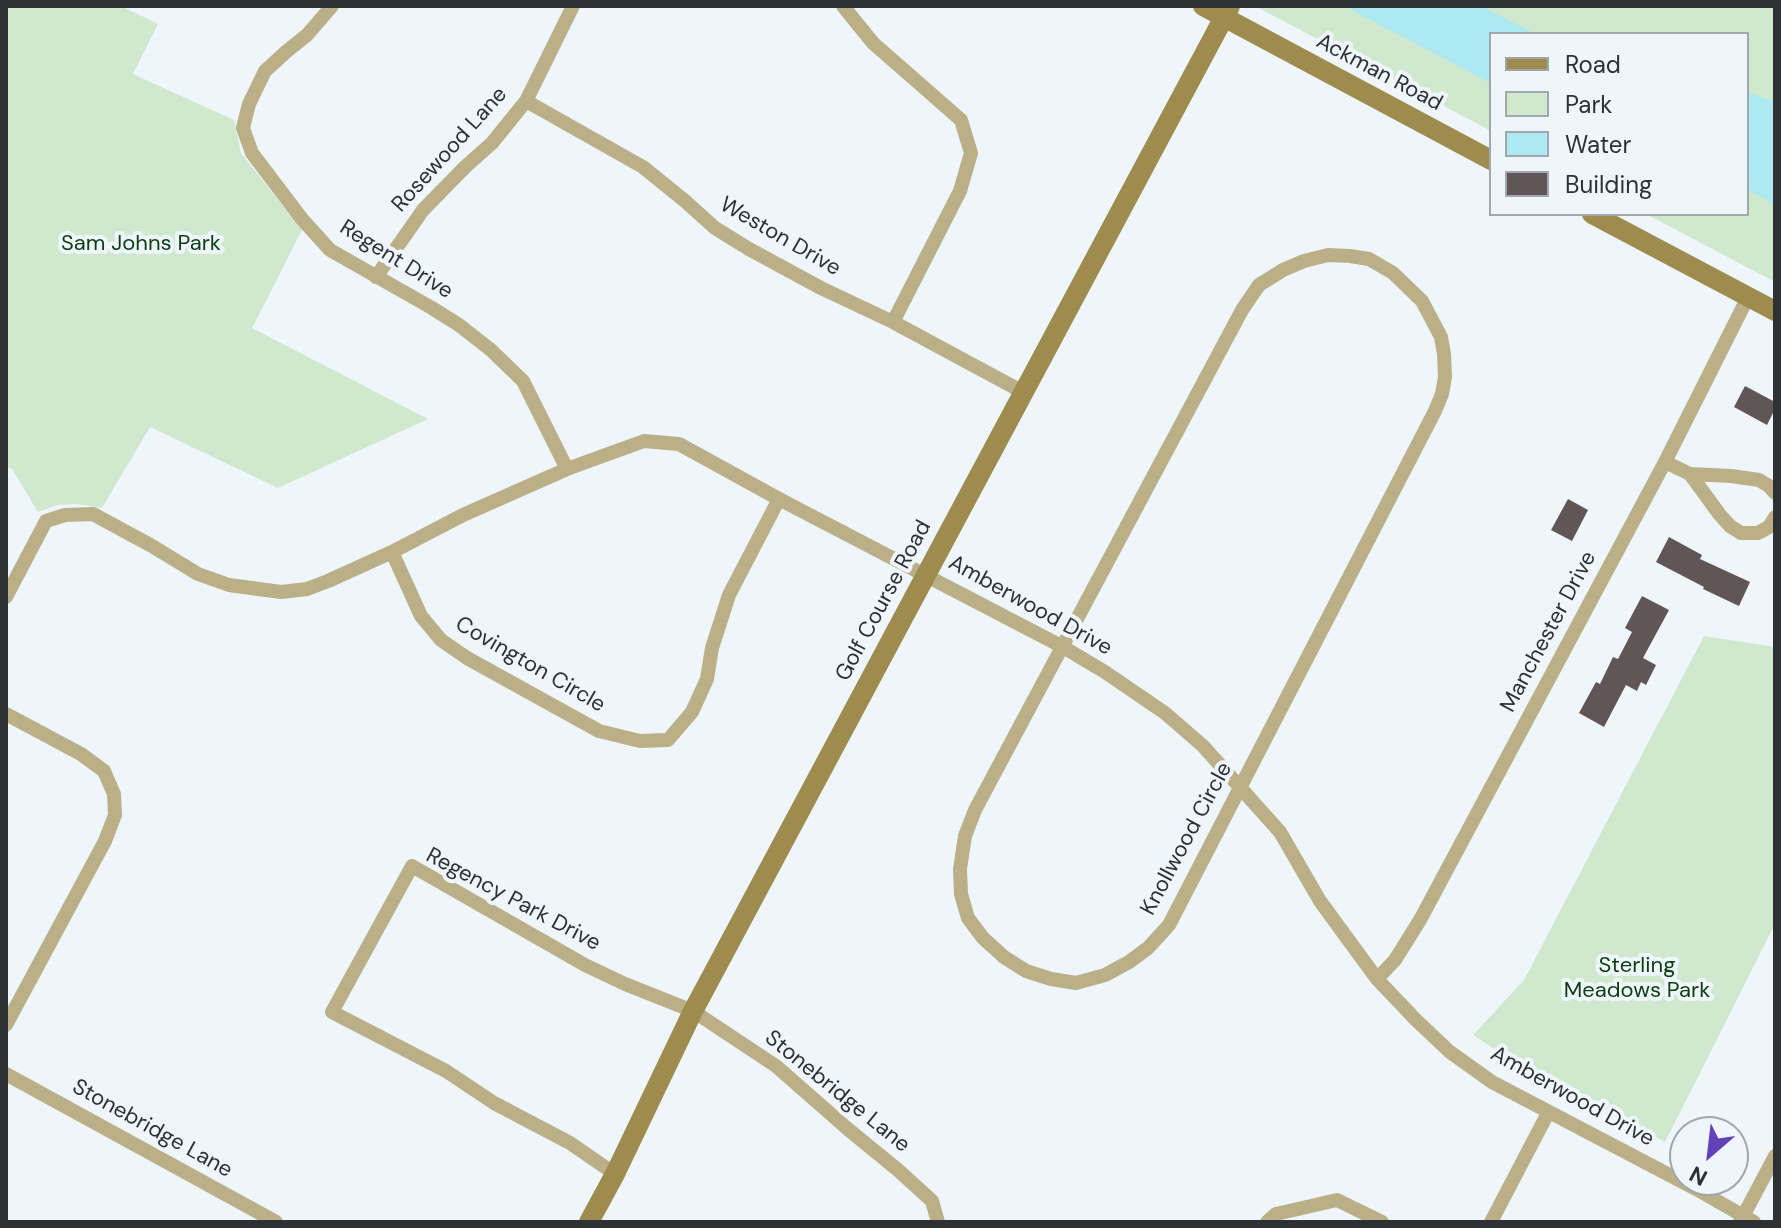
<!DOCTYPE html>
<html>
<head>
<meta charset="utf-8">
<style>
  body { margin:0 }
  #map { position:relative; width:1781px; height:1228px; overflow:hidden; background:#eef6fc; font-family:"DM Sans",sans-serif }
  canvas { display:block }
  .frame { position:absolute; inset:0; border:8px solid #2e3133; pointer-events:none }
  .legend { position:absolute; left:1489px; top:32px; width:260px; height:184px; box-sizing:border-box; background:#eef6fc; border:2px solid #a1a7ac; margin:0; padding:10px 14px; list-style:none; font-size:24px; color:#2e3133 }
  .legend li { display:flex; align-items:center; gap:16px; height:40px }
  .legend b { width:40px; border:2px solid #a1a7ac }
  .north { position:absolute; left:1669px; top:1116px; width:80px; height:80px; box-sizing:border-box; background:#eef6fc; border:2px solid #a1a7ac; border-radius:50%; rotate:208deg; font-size:22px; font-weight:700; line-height:32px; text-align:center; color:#2e3133 }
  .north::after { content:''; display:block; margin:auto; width:28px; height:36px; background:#6341b9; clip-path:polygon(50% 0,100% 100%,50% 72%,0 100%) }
</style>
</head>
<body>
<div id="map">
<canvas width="1781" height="1228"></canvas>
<div class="frame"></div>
<ul class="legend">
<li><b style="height:10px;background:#9e8c4f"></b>Road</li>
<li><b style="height:22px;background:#cfe8ce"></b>Park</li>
<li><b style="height:22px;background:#ace9f1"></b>Water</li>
<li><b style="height:22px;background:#5f5655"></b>Building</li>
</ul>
<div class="north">N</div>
</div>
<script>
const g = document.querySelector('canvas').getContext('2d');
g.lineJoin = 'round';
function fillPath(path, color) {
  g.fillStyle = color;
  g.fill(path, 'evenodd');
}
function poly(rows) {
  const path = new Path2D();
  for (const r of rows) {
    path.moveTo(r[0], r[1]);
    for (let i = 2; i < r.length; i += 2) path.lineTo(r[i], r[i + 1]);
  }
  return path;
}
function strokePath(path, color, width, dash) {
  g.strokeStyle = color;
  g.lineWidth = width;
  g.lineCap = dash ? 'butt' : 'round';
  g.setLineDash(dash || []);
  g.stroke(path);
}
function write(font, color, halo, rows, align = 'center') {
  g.font = font + ' "DM Sans",sans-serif';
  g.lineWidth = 8;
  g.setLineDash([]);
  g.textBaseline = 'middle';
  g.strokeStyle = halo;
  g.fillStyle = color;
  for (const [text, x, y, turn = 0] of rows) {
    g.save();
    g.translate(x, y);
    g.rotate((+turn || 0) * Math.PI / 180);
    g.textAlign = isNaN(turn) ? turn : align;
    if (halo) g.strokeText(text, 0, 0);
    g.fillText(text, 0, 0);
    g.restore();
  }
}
fillPath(poly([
  [6,6,121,6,158,24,133,74,234,120,241,153,302,230,252,328,428,419,278,488,150,427,102,508,76,504,57,505,38,512,12,469,6,466,6,335,8,331,6,329],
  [1255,6,1775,6,1775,282,1646,214,1747,214,1747,34,1491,34,1491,131],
  [1704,636,1775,647,1775,924,1665,1142,1519,1065,1473,1035,1524,980]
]), '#cfe8ce');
fillPath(poly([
  [1347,6,1481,6,1536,34,1491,34,1491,83,1357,13],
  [1747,92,1775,102,1775,205,1747,189]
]), '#ace9f1');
fillPath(poly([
  [1745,386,1775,402,1775,409,1767,425,1734,407],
  [1568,499,1588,510,1572,541,1551,530],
  [1669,537,1702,555,1700,559,1750,582,1739,606,1703,589,1704,587,1656,562],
  [1642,596,1669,610,1643,658,1656,665,1646,685,1641,682,1637,691,1626,685,1604,727,1579,713,1596,682,1600,684,1613,657,1618,659,1632,632,1625,628]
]), '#5f5655');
strokePath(poly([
  [332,6,307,35,287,51,265,71,249,104,243,128,252,153,302,219,330,250,432,308,459,325,491,350,523,381,567,469],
  [843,6,873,43,961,120,971,153,960,191,893,322],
  [526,101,643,167,685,201,715,228,749,249,821,288,893,322,1023,392],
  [1328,255,1350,256,1369,259,1393,273,1422,301,1441,337,1444,354,1445,377,1442,394,1435,411,1169,925,1148,948,1129,962,1105,975,1076,983,1051,979,1026,971,1004,957,983,938,968,918,961,894,960,869,965,836,975,810,1242,310,1259,285,1283,270,1304,261,1328,255],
  [376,277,423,210,465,167,492,143,526,101,573,6],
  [1665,462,1690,474,1731,476,1759,480,1769,486,1775,493],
  [1690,474,1720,515,1730,526,1741,533,1758,533,1769,527,1775,517],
  [392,552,421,616,441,640,467,658,599,731,640,741,668,740,692,712,707,679,712,648,729,595,779,499],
  [6,597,46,521,65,515,93,514,152,546,198,574,229,585,281,592,307,589,328,581,392,552,463,515,567,469,644,441,679,444,779,499,1063,647,1105,672,1165,713,1203,746,1280,832,1320,901,1377,979,1416,1020,1450,1052,1492,1082,1698,1190,1754,1222],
  [6,714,81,754,104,771,114,794,115,815,105,841,6,1025],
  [1377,979,1395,960,1420,920,1665,462,1748,297],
  [6,1074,276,1222],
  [615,1174,570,1143,494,1103,446,1071,332,1012,412,866,585,965,625,984,693,1011,776,1066,849,1130,898,1170,932,1201,938,1222],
  [1267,1222,1276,1214,1337,1200,1382,1222],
  [1491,1222,1548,1113],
  [1740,1222,1775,1156]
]), '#baaf87', 14);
strokePath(poly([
  [1203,6,1491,160],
  [1592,214,1775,311],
  [589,1222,615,1174,693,1011,1230,6]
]), '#9e8c4f', 20);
write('22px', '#2e3133', '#eef6fc', [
  ["Ackman Road",1379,73,28],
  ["Rosewood Lane",450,150,-48],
  ["Weston Drive",780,237,30],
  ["Regent Drive",396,260,32],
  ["Golf Course Road",884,601,-62],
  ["Amberwood Drive",1030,606,29],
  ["Manchester Drive",1549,632,-62],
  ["Covington Circle",530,665,30],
  ["Knollwood Circle",1187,839,-62],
  ["Regency Park Drive",513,900,28],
  ["Stonebridge Lane",837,1092,39],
  ["Amberwood Drive",1572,1097,29],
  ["Stonebridge Lane",152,1129,29]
]);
write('22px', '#0a3e0e', '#eef6fc', [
  ["Sam Johns Park",141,244],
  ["Sterling",1637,966],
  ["Meadows Park",1637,991]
]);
</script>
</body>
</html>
